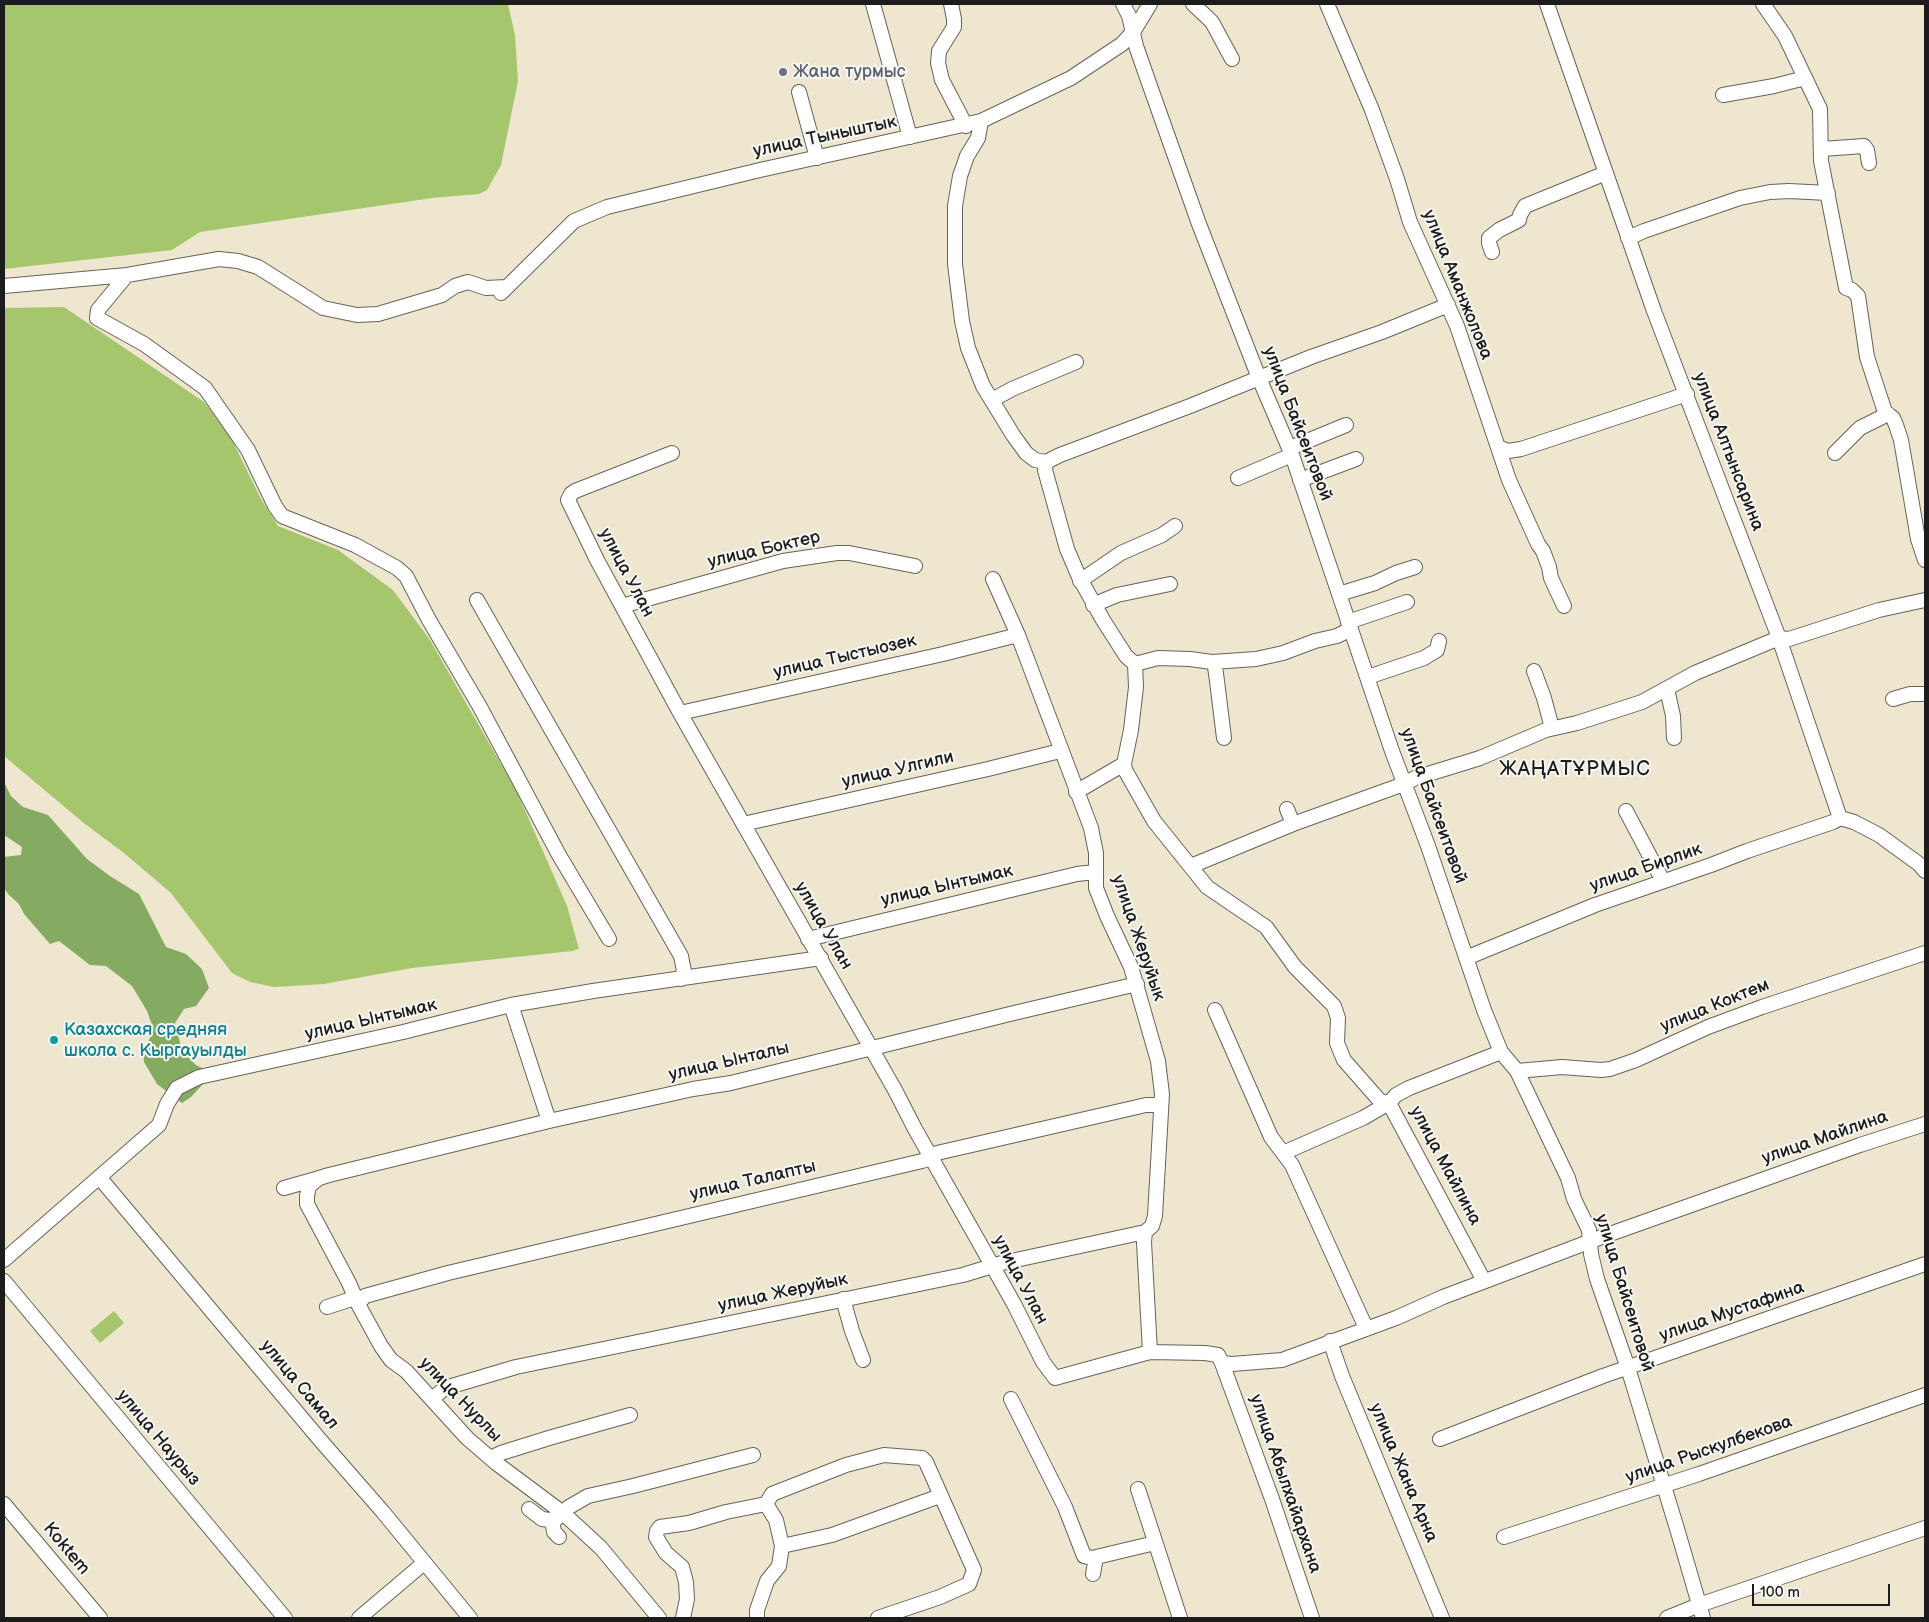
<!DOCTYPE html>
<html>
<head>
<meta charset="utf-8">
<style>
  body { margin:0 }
  #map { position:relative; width:1929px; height:1622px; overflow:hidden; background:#eee6ce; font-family:"Balsamiq Sans",sans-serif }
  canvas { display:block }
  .frame { position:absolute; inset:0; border:5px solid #1c1c1c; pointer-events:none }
  .scale { position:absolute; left:1752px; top:1584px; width:138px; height:22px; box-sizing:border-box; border:2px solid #1c1c1c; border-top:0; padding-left:6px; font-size:15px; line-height:18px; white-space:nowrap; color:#1c1c1c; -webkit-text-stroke:4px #f6f6f2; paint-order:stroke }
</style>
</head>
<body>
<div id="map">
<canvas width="1929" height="1622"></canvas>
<div class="frame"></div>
<div class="scale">100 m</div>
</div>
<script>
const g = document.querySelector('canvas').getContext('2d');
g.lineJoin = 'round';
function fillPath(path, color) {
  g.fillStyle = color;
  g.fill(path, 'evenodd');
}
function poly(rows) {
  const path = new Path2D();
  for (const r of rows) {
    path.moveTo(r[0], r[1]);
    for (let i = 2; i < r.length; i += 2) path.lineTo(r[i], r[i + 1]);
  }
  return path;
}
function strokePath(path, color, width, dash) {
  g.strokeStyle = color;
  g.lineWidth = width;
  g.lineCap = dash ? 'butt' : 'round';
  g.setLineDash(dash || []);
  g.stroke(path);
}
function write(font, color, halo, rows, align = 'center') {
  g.font = font + ' "Balsamiq Sans",sans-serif';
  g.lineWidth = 4;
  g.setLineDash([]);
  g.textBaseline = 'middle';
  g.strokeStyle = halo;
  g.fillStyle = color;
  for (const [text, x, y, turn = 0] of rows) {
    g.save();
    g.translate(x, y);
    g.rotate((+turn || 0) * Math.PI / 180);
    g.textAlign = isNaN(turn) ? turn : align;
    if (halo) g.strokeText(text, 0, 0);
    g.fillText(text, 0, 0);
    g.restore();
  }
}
fillPath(poly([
  [4,4,508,4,515,35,518,81,501,165,487,190,479,194,432,198,200,232,172,250,4,269],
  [64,307,204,402,228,432,261,499,278,526,338,550,393,590,430,640,517,792,567,906,579,949,572,951,412,968,324,984,274,987,250,982,232,973,171,893,124,853,85,824,4,756,4,308],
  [114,1311,124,1323,100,1343,90,1331]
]), '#a6c66e');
fillPath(poly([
  [4,782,11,796,23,807,48,815,87,859,110,876,139,894,166,947,186,954,202,969,209,988,196,1006,184,1009,175,1023,182,1051,196,1065,210,1072,203,1084,191,1097,182,1103,157,1084,144,1062,143,1051,150,1038,152,1025,147,1011,132,986,106,966,90,965,59,941,50,944,24,914,19,904,8,894,4,888,4,857,21,855,22,847,4,835]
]), '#84ab61');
const minor = poly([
  [873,4,910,137],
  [951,4,954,19,954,27,939,51,938,63,942,80,966,126],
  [1123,4,1129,16,1136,46,1150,86,1199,224,1259,378,1292,455,1392,751,1428,846,1484,1010,1501,1052,1517,1071,1568,1178,1574,1199,1589,1230,1591,1254,1597,1279,1628,1368,1678,1532,1703,1618],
  [1193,4,1212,22,1232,59],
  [1327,4,1372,110,1397,179,1410,222,1457,326,1509,480,1538,544,1543,551,1549,567,1551,578,1564,606],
  [1547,4,1654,311,1779,638,1840,818,1854,822,1879,835,1919,864,1925,871],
  [1763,4,1785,36,1820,109,1821,161,1846,288,1852,290,1858,296,1867,357,1885,412,1893,418,1896,425,1901,440,1918,539,1925,560],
  [799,92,817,158],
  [1723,95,1774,86,1805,78],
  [981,121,978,138,967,156,960,176,955,206,955,264,962,321,968,348,983,386,1013,435,1026,453,1035,460,1046,462,1045,470,1067,549,1079,577,1103,620,1126,656,1135,664,1136,687,1131,730,1124,764,1125,770,1154,821,1207,887,1266,927,1295,967,1334,1006,1338,1018,1337,1043,1344,1060,1380,1101,1389,1103,1484,1281],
  [1822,149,1864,146,1867,150,1869,163],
  [1628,238,1644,231,1740,198,1770,192,1789,191,1828,193],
  [1492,252,1489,243,1489,238,1499,230,1519,220,1520,215,1525,206,1606,173],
  [127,275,98,310,97,318,144,344,205,388,248,450,275,506,282,516,355,545,397,568,406,576,429,620,480,707,559,855,609,939],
  [4,286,127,275,219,259,238,261,258,267,323,308,357,315,378,314,442,295,455,286,468,282,486,288,506,287],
  [501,293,574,221,607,207,760,170,981,121,1071,78,1122,44,1133,32,1150,4],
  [992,400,1012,389,1076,362],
  [1498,447,1508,451,1521,449,1687,394],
  [1290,450,1295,446,1346,425],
  [672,453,575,491,571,494,568,500,597,560,680,713,895,1090,915,1129,1014,1304,1043,1362,1055,1378,1150,1352,1205,1353,1218,1355,1222,1363,1232,1364,1282,1360,1396,1318,1443,1297,1607,1235,1860,1145,1925,1124],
  [1835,453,1860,428,1888,414],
  [1046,462,1060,455,1190,406,1311,357,1382,332,1448,305],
  [1238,478,1292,455],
  [1300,480,1356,459],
  [993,579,1018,635,1091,828,1096,853,1096,888,1107,916,1131,967,1158,1061,1162,1094,1155,1216,1152,1226,1145,1232,1144,1242,1150,1352],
  [1080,581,1121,553,1162,535,1175,526],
  [1339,594,1375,583,1396,573,1415,567],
  [477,600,681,956,684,971,681,979],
  [1093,605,1117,595,1170,584],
  [622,606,783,561,837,553,849,553,915,566],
  [1348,622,1407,602],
  [1212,662,1215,667,1217,681,1224,738],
  [1135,664,1158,658,1190,659,1212,662,1256,659,1283,653,1315,641,1337,636,1351,629],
  [1534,671,1544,698,1552,728],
  [1368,677,1424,658,1437,650,1439,641],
  [1667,689,1673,716,1674,738],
  [1893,699,1910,694,1925,694],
  [680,713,943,654,1018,635],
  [1076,792,1124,764],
  [1287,809,1293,824],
  [1626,811,1663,881],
  [743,824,988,769,1060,751],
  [1191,866,1293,824,1404,784,1415,778,1480,758,1546,730,1577,723,1642,702,1695,673,1779,638,1789,639,1879,610,1925,600],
  [808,939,1077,874,1095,872],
  [1466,958,1595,905,1711,865,1747,851,1833,822,1840,818],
  [511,1005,549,1121],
  [1215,1010,1271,1137,1292,1165,1366,1328],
  [1517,1071,1562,1067,1601,1070,1610,1069,1636,1060,1708,1027,1762,1007,1925,953],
  [1283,1153,1363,1118,1389,1103,1396,1095,1409,1088,1501,1052],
  [99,1177,321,1441,383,1512,470,1618],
  [284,1188,316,1179],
  [4,1260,159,1125,167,1104,177,1088,199,1077,403,1032,511,1005,593,991,821,958],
  [4,1281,285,1618],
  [843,1299,852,1331,863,1360],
  [358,1304,365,1296,448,1273,922,1161,931,1158,937,1153,1146,1105,1161,1105],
  [327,1307,355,1298],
  [1330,1341,1342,1376,1442,1618],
  [1222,1363,1272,1499,1312,1618],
  [432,1399,445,1388,516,1367,963,1275,1002,1263,1145,1232],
  [1011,1399,1065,1507,1084,1556,1092,1558,1155,1543],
  [1440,1439,1603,1376,1925,1264],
  [491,1458,501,1453,549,1438,630,1415],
  [1138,1489,1180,1618],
  [4,1504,100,1618],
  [529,1509,542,1519,550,1520,557,1518,569,1507,588,1496,633,1486,753,1455],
  [557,1518,553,1522,553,1526,554,1532,559,1537],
  [1504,1537,1699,1474,1925,1395],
  [782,1546,832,1535,940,1496],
  [1093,1574,1095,1563,1094,1558],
  [359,1618,424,1563],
  [659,1618,601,1548,563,1513,496,1463,467,1438,406,1371,391,1360,381,1346,358,1304,349,1283,307,1204,307,1196,309,1186,319,1178,329,1175,549,1121,693,1089,731,1083,1014,1013,1137,984],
  [683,1618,687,1599,686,1582,682,1567,666,1553,656,1537,657,1531,660,1527,689,1523,726,1512,766,1504],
  [757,1618,757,1610,767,1581,779,1566,782,1546,776,1520,766,1504,772,1494,846,1465,884,1455,922,1458,926,1462,974,1570,969,1584,940,1597,878,1618],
  [1667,1618,1699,1605,1925,1528]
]);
strokePath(minor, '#66635a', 16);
strokePath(minor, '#fff', 14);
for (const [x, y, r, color] of [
  [783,72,5,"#6b7280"],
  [54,1040,5,"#0f9aa8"]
]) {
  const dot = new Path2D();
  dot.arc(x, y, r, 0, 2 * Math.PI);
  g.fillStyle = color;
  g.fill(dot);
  strokePath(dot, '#f6f6f2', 2);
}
write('18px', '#5b616d', '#f6f6f2', [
  ["Жана турмыс",793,72]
], 'left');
write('18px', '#1c1c1c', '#f6f6f2', [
  ["улица Тыныштык",825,137,-12],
  ["улица Аманжолова",1457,285,68],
  ["улица Байсеитовой",1297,424,69],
  ["улица Алтынсарина",1728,452,69],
  ["улица Боктер",764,550,-13],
  ["улица Улан",626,573,62],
  ["улица Тыстыозек",845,657,-13],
  ["улица Улгили",898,770,-13],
  ["улица Байсеитовой",1433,806,70],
  ["улица Бирлик",1646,868,-19],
  ["улица Ынтымак",947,886,-13],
  ["улица Улан",823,926,60],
  ["улица Жеруйык",1138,938,71],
  ["улица Коктем",1715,1006,-22],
  ["улица Ынтымак",371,1020,-13],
  ["улица Ынталы",729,1062,-13],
  ["улица Майлина",1825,1138,-19],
  ["улица Майлина",1445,1166,62],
  ["улица Талапты",753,1181,-13],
  ["улица Улан",1020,1280,62],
  ["улица Жеруйык",783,1293,-12],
  ["улица Байсеитовой",1624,1293,73],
  ["улица Мустафина",1732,1312,-19],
  ["улица Самал",299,1385,50],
  ["улица Нурлы",460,1400,46],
  ["улица Наурыз",158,1438,50],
  ["улица Рыскулбекова",1709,1450,-19],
  ["улица Жана Арна",1403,1473,67],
  ["улица Абылхайархана",1285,1484,71],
  ["Koktem",66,1549,50]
]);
write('18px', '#0d838f', '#f6f6f2', [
  ["Казахская средняя",64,1030],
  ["школа с. Кыргауылды",64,1051]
], 'left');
g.letterSpacing = '1px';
write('20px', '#1c1c1c', '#f6f6f2', [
  ["ЖАҢАТҰРМЫС",1575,770]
]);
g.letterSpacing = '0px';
</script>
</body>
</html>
